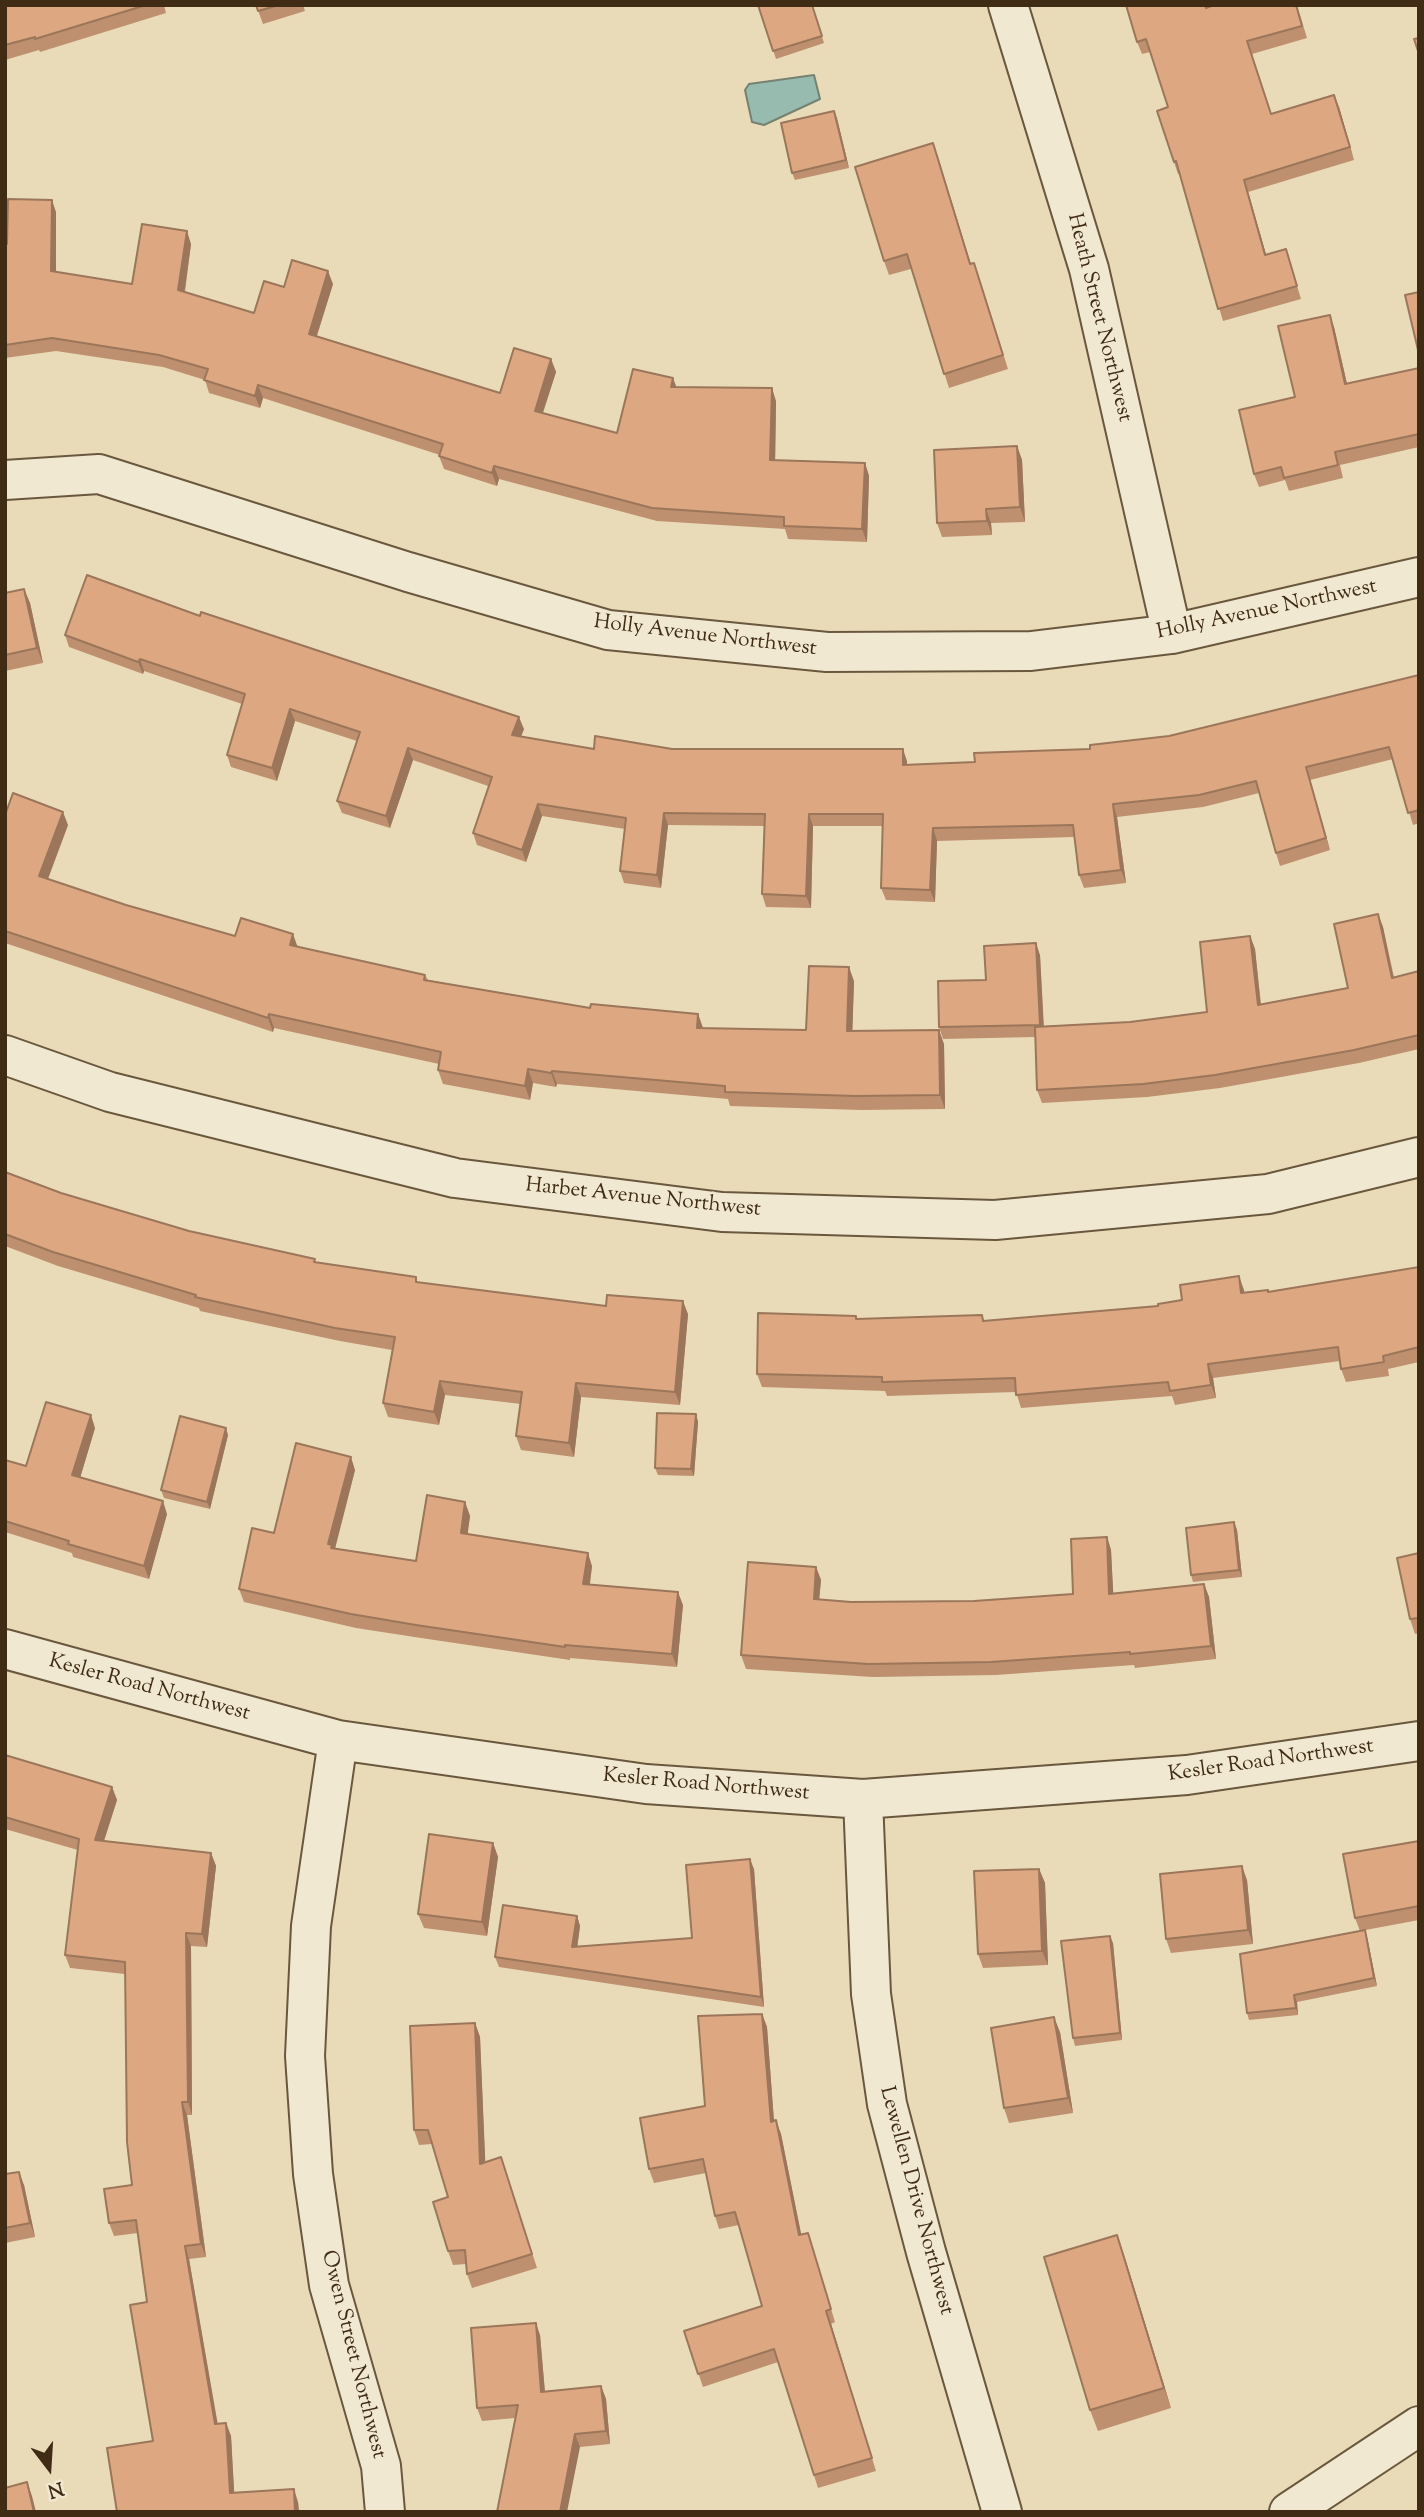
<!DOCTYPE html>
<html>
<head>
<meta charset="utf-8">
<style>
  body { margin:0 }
  #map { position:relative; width:1424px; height:2517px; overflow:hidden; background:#eadbb8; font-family:"Sorts Mill Goudy",serif }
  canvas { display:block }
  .frame { position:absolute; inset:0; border:7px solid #402c15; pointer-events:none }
  .north { position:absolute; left:14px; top:2433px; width:70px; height:70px; -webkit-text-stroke:5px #f1e8d1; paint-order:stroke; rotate:163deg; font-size:19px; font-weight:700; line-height:28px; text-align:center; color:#402c15 }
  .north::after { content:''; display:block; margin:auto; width:24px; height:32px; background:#402c15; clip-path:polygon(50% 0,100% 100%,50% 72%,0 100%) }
</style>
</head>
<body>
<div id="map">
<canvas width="1424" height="2517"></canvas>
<div class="frame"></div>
<div class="north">N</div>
</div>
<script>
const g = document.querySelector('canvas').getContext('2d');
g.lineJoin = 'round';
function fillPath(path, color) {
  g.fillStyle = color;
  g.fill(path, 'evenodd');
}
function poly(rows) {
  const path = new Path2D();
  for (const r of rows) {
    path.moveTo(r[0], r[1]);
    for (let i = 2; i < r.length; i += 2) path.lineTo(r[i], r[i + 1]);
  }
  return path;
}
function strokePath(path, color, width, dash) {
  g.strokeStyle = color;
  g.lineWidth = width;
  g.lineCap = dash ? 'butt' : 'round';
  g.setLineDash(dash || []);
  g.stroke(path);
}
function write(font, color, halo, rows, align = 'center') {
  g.font = font + ' "Sorts Mill Goudy",serif';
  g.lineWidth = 5;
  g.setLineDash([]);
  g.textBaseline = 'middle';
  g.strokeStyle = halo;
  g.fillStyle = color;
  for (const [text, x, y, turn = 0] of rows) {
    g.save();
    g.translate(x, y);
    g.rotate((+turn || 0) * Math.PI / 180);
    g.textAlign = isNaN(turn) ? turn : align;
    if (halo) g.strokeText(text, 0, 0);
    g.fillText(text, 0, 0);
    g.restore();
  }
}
const water = poly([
  [814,75,820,99,764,125,752,122,745,90,749,84,814,75]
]);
fillPath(water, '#98bbaf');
strokePath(water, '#758271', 2);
const street = poly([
  [1008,5,1089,269,1172,634],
  [5,480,99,474,408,572,608,630,827,652,1031,651,1172,634,1419,577],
  [5,1055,110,1092,455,1178,722,1212,995,1220,1268,1194,1419,1157],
  [5,1649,338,1740,646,1784,863,1799,1187,1775,1419,1741],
  [338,1740,311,1926,305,2056,313,2174,329,2285,381,2466,385,2512],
  [863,1799,871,1994,887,2104,926,2252,1002,2512],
  [1289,2512,1419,2426]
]);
strokePath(street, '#6a583e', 42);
strokePath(street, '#f1e8d1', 38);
fillPath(poly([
  [5,5,164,5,166,13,40,52,39,50,5,60],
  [256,5,303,5,305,11,263,24],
  [758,5,812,5,824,43,776,59],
  [1214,5,1297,5,1307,38,1252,54,1271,114,1339,107,1354,160,1248,192,1266,255,1286,249,1301,299,1223,321,1180,174,1178,174,1174,162,1168,107,1150,52,1142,54,1137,42,1206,7],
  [834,111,849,168,795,180,792,173],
  [933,143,971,264,974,263,979,277,1008,369,949,388,911,269,889,275,884,261],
  [56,212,56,272,132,284,191,244,185,292,254,313,284,287,333,284,317,336,500,393,551,359,556,372,543,413,617,433,677,387,776,401,775,460,865,463,869,476,867,542,788,539,785,529,657,521,499,479,497,486,444,469,439,456,440,455,263,398,260,408,209,393,205,380,163,367,56,351,5,358,5,244],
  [1334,327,1347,384,1419,368,1419,447,1340,465,1343,478,1289,491,1285,480,1259,487,1254,474,1295,397],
  [1017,446,1022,460,1025,522,991,523,992,535,942,537,937,523],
  [24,589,30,603,43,663,5,671,5,593],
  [200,616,524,729,521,736,594,749,672,749,907,761,907,765,975,762,1090,749,1169,736,1419,675,1419,823,1413,825,1393,759,1310,780,1330,850,1280,866,1276,853,1259,793,1203,807,1117,817,1126,883,1084,888,1079,875,1074,837,937,841,935,902,886,900,881,888,883,826,813,826,811,908,766,907,762,894,764,826,668,825,661,888,624,883,620,871,625,829,542,816,526,862,477,845,473,833,488,786,413,760,390,828,342,813,337,801,357,741,295,721,277,781,231,767,227,755,242,704,144,671,143,674,69,647,65,635],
  [5,815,68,825,48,879,126,905,235,936,298,947,425,975,428,980,590,1008,698,1014,703,1028,806,1030,854,981,852,1031,944,1044,945,1109,861,1110,730,1106,728,1099,557,1084,556,1087,533,1083,530,1100,443,1084,438,1070,439,1064,274,1028,273,1032,5,943],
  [1378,914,1383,927,1394,977,1419,971,1419,1049,1359,1063,1220,1088,1147,1097,1042,1103,1037,1090,1035,1037,943,1039,939,1027,986,980,1040,955,1044,1026,1130,1022,1207,1012,1250,936,1255,949,1261,1004,1348,988],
  [5,1172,61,1193,189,1231,316,1262,418,1282,606,1306,688,1314,680,1405,581,1397,574,1457,521,1450,516,1436,521,1404,445,1395,439,1425,388,1417,383,1403,392,1350,340,1341,200,1311,199,1308,58,1266,5,1246],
  [1419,1267,1419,1362,1388,1369,1389,1376,1346,1382,1341,1369,1340,1361,1213,1378,1216,1398,1175,1405,1172,1396,1021,1408,1016,1392,887,1396,885,1391,762,1387,757,1374,856,1316,857,1319,982,1315,984,1321,1158,1306,1244,1290,1244,1293,1268,1292],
  [696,1414,698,1422,694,1476,658,1475,655,1468],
  [95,1428,80,1478,167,1514,149,1579,73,1557,72,1553,5,1532,5,1460,26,1466],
  [228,1435,210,1509,164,1498,161,1490],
  [355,1470,335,1549,416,1561,465,1502,470,1516,467,1534,592,1566,590,1584,683,1605,677,1667,570,1658,570,1660,421,1638,356,1628,244,1602,239,1589,274,1533],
  [1234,1522,1237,1530,1242,1577,1193,1582,1191,1575],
  [1107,1537,1111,1550,1113,1594,1204,1584,1209,1597,1216,1659,1135,1668,1134,1665,996,1675,873,1677,746,1669,741,1655,816,1567,821,1580,819,1600,851,1602,974,1601,1073,1594],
  [1419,1553,1419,1633,1415,1634,1410,1619],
  [5,1755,112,1787,117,1800,104,1841,211,1853,216,1866,207,1947,191,1946,192,2115,187,2115,206,2257,189,2259,217,2424,226,2423,231,2436,234,2493,298,2502,299,2512,117,2512,153,2441,147,2302,138,2233,114,2236,109,2223,132,2185,125,1974,70,1968,65,1955,78,1850,5,1829],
  [1419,1841,1419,1920,1360,1931,1355,1918],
  [493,1843,498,1857,487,1936,424,1928,418,1914],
  [754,1869,764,2007,499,1967,495,1957,577,1916,580,1926,577,1947,692,1938],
  [1039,1869,1045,1883,1048,1965,983,1968,978,1954],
  [1247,1880,1253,1944,1171,1953,1166,1939],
  [1367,1937,1377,1986,1297,2002,1298,2015,1249,2020,1247,2013],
  [1113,1943,1122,2040,1075,2046,1073,2038],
  [762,2014,767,2027,774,2121,781,2134,801,2235,808,2233,812,2246,835,2322,831,2324,876,2471,818,2488,778,2362,703,2387,684,2331,762,2306,739,2225,719,2229,715,2216,706,2173,654,2183,649,2169,705,2106],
  [475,2023,480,2037,485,2162,501,2157,537,2268,472,2288,467,2274,466,2264,453,2265,448,2251,448,2197,432,2144,419,2145,414,2130],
  [1060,2032,1073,2113,1009,2123,1004,2108],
  [5,2174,24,2185,35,2237,5,2243],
  [1117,2235,1124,2255,1171,2408,1098,2431,1090,2410],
  [540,2335,545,2392,601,2386,606,2399,610,2444,580,2447,515,2418,482,2421,477,2408]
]), '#be906f');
fillPath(poly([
  [1334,95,1339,107,1354,160],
  [834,111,837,118,849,168,846,160],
  [933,143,938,157,975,278,970,264],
  [1244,180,1248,192,1270,268,1265,255],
  [52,200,56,212,56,284,51,271],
  [187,231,191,244,183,302,178,290],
  [328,271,333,284,313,347,309,334],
  [1330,315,1334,327,1350,397,1345,384],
  [551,359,556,372,539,424,535,411],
  [673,378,678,391,671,387],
  [258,385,263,398,260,408,255,396],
  [772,388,776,401,775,472,770,460],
  [1017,446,1022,460,1025,522,1020,507],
  [865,463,869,476,867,542,862,529],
  [494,466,499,479,497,486,492,473],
  [986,509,991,523,992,535,987,521],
  [24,589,30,603,43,663,37,648],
  [140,659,144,671,143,674,138,662],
  [290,709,295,721,277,781,272,768],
  [519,717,524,729,517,747,512,735],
  [408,748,413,760,390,828,386,816],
  [903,749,907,761,907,777,903,765],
  [1306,767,1310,780,1330,850,1326,838],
  [538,804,542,816,526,862,522,850],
  [1113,804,1117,817,1126,883,1121,870],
  [63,812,68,825,44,889,39,876],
  [664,813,668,825,661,888,657,875],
  [809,814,813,826,811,908,806,896],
  [933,828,937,841,935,902,930,890],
  [1378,914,1383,927,1396,991,1392,978],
  [293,934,298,948,290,945],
  [1250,936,1255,949,1262,1018,1258,1005],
  [1036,943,1040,955,1044,1036,1040,1025],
  [849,967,854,981,852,1045,847,1031],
  [269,1014,274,1028,273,1032,268,1018],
  [698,1014,703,1028,697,1028],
  [939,1030,944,1044,945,1109,940,1095],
  [528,1069,533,1083,530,1100,525,1086],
  [552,1071,557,1084,556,1087,551,1073],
  [1239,1276,1244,1290,1246,1307,1241,1293],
  [683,1301,688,1314,680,1405,675,1392],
  [1208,1364,1213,1378,1216,1398,1211,1385],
  [440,1381,445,1395,439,1425,434,1412],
  [576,1383,581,1397,574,1457,569,1443],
  [696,1414,698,1422,694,1476,691,1469],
  [91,1415,95,1428,77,1488,72,1475],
  [226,1428,228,1435,210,1509,207,1502],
  [351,1457,355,1470,334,1552,328,1544],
  [163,1501,167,1514,149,1579,144,1566],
  [465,1502,470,1516,466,1547,461,1533],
  [1234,1522,1237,1530,1242,1577,1239,1570],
  [1107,1537,1111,1550,1114,1607,1109,1594],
  [588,1553,592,1566,588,1597,583,1584],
  [816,1567,821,1580,818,1612,814,1599],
  [1204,1584,1209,1597,1216,1659,1211,1646],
  [678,1592,683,1605,677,1667,672,1654],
  [112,1787,117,1800,100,1853,95,1840],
  [493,1843,498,1857,487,1936,482,1922],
  [211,1853,216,1866,207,1947,202,1934],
  [750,1859,754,1869,764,2007,761,1997],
  [1242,1866,1247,1880,1253,1944,1248,1930],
  [1039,1869,1045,1883,1048,1965,1042,1951],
  [577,1916,580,1926,576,1957,572,1947],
  [1365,1930,1367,1937,1377,1986,1374,1978],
  [186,1933,191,1946,192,2115,188,2102],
  [1110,1936,1113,1943,1122,2040,1120,2033],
  [1294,1995,1297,2002,1298,2015,1296,2008],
  [762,2014,767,2027,775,2135,771,2122],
  [1054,2017,1060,2032,1073,2113,1068,2098],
  [475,2023,480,2037,486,2178,480,2164],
  [182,2102,187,2115,206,2257,201,2244],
  [776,2120,781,2134,804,2248,799,2235],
  [19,2172,24,2185,35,2237,30,2223],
  [1117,2235,1124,2255,1171,2408,1164,2388],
  [185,2246,189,2259,220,2437,215,2424],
  [826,2311,831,2324,876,2471,872,2458],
  [536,2323,540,2335,546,2405,541,2392],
  [601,2386,606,2399,610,2444,606,2431],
  [226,2423,231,2436,235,2506,230,2493],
  [575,2434,580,2447,567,2512,560,2512],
  [27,2482,32,2496,36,2512,34,2512],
  [294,2489,298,2502,299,2512,295,2512]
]), '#9b765a');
const building = poly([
  [5,5,146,5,35,39,35,37,5,45,5,5],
  [256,5,279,5,258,11,256,5],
  [758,5,812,5,822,36,773,51,758,5],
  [1126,5,1205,5,1206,8,1214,5,1296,5,1302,26,1247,41,1271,114,1334,95,1350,147,1244,180,1265,255,1286,249,1297,286,1218,309,1176,161,1174,162,1157,111,1168,107,1146,39,1137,42,1126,5],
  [1419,38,1419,54,1414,39,1419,38],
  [834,111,846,160,792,173,781,123,834,111],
  [933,143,970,264,974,263,1003,355,944,374,907,254,884,261,855,167,933,143],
  [8,199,52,200,51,271,132,284,142,224,187,231,178,290,254,313,264,281,284,287,292,260,328,271,309,334,500,393,514,348,551,359,535,411,617,433,633,369,673,378,671,387,772,388,770,460,865,463,862,529,784,526,784,517,652,508,494,466,492,473,439,456,443,444,258,385,255,396,204,380,208,369,159,355,52,338,5,345,5,244,7,244,8,199],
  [1419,292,1419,350,1418,350,1405,295,1419,292],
  [1330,315,1345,384,1419,368,1419,434,1335,452,1338,465,1284,478,1281,467,1254,474,1239,410,1295,397,1278,326,1330,315],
  [1017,446,1020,507,986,509,987,521,937,523,934,450,1017,446],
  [87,575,200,616,201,612,519,717,512,735,594,749,595,736,672,749,903,749,903,765,975,762,974,753,1090,749,1090,745,1169,736,1419,675,1419,810,1408,813,1389,747,1306,767,1326,838,1276,853,1256,781,1199,795,1113,804,1121,870,1079,875,1073,825,933,828,930,890,881,888,883,814,809,814,806,896,762,894,765,814,664,813,657,875,620,871,626,818,538,804,522,850,473,833,492,777,408,748,386,816,337,801,360,732,290,709,272,768,227,755,245,694,140,659,138,662,65,635,87,575],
  [24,589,37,648,5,655,5,593,24,589],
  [13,793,63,812,39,876,126,905,235,936,241,918,293,934,290,945,425,975,424,980,590,1008,591,1004,698,1014,697,1028,806,1030,809,966,849,967,847,1031,939,1030,940,1095,856,1096,725,1092,725,1086,552,1071,551,1073,528,1069,525,1086,438,1070,441,1052,269,1014,268,1018,5,931,5,815,13,793],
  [1378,914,1392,978,1419,971,1419,1035,1354,1050,1215,1075,1143,1084,1037,1090,1035,1027,1130,1022,1207,1012,1200,942,1250,936,1258,1005,1348,988,1334,924,1378,914],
  [1036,943,1040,1025,939,1027,938,981,986,980,984,946,1036,943],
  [5,1172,61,1193,189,1231,315,1259,314,1262,416,1277,416,1282,606,1306,607,1295,683,1301,675,1392,576,1383,569,1443,516,1436,522,1392,440,1381,434,1412,383,1403,395,1337,335,1328,195,1297,196,1295,53,1252,5,1234,5,1172],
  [1419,1267,1419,1347,1383,1356,1384,1362,1341,1369,1338,1347,1208,1364,1211,1385,1170,1391,1168,1382,1016,1395,1015,1378,882,1382,882,1377,757,1374,758,1313,856,1316,856,1319,982,1315,983,1321,1158,1306,1158,1304,1182,1300,1180,1285,1239,1276,1241,1293,1268,1290,1268,1292,1419,1267],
  [46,1402,91,1415,72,1475,163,1501,144,1566,68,1544,69,1541,5,1521,5,1460,26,1466,46,1402],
  [657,1413,696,1414,691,1469,655,1468,657,1413],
  [180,1416,226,1428,207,1502,161,1490,180,1416],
  [296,1443,351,1457,328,1544,332,1545,331,1548,416,1561,427,1495,465,1502,461,1533,588,1553,583,1584,678,1592,672,1654,565,1645,565,1647,416,1625,351,1614,239,1589,252,1528,274,1533,296,1443],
  [1234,1522,1239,1570,1191,1575,1186,1528,1234,1522],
  [1107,1537,1109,1594,1204,1584,1211,1646,1130,1654,1130,1652,991,1662,868,1664,741,1655,748,1562,816,1567,814,1599,851,1602,974,1601,1073,1594,1071,1539,1107,1537],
  [1419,1553,1419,1618,1410,1619,1397,1558,1419,1553],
  [5,1755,112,1787,95,1840,211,1853,202,1934,186,1933,188,2102,182,2102,201,2244,185,2246,215,2424,226,2423,230,2493,294,2489,295,2512,117,2512,107,2448,153,2441,130,2305,147,2302,136,2220,109,2223,104,2189,132,2185,127,2142,125,1962,65,1955,79,1839,5,1817,5,1755],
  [429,1834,493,1843,482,1922,418,1914,429,1834],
  [1419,1841,1419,1906,1355,1918,1343,1854,1419,1841],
  [750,1859,761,1997,495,1957,503,1905,577,1916,572,1947,692,1938,686,1865,750,1859],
  [1242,1866,1248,1930,1166,1939,1160,1874,1242,1866],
  [1039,1869,1042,1951,978,1954,974,1871,1039,1869],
  [1365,1930,1374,1978,1294,1995,1296,2008,1247,2013,1240,1954,1365,1930],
  [1110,1936,1120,2033,1073,2038,1061,1941,1110,1936],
  [762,2014,771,2122,776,2120,799,2235,808,2233,831,2309,826,2311,872,2458,814,2475,774,2349,698,2374,684,2331,762,2306,735,2212,715,2216,703,2159,649,2169,640,2118,705,2106,698,2016,762,2014],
  [1054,2017,1068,2098,1004,2108,991,2028,1054,2017],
  [475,2023,480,2164,501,2157,532,2254,467,2274,465,2250,448,2251,433,2202,448,2197,428,2130,414,2130,410,2026,475,2023],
  [19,2172,30,2223,5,2228,5,2174,19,2172],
  [1117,2235,1164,2388,1090,2410,1044,2257,1117,2235],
  [536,2323,541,2392,601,2386,606,2431,575,2434,560,2512,497,2512,518,2405,477,2408,471,2328,536,2323],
  [27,2482,34,2512,5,2512,5,2488,27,2482]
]);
fillPath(building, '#dda881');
strokePath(building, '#9b765a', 2);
write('21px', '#402c15', '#f1e8d1', [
  ["Heath Street Northwest",1098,318,76],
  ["Holly Avenue Northwest",1267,611,-12],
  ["Holly Avenue Northwest",705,637,7],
  ["Harbet Avenue Northwest",643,1199,6],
  ["Kesler Road Northwest",149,1689,15],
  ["Kesler Road Northwest",1271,1762,-8],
  ["Kesler Road Northwest",706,1786,5],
  ["Lewellen Drive Northwest",915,2201,75],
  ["Owen Street Northwest",352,2355,76]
]);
</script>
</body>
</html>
